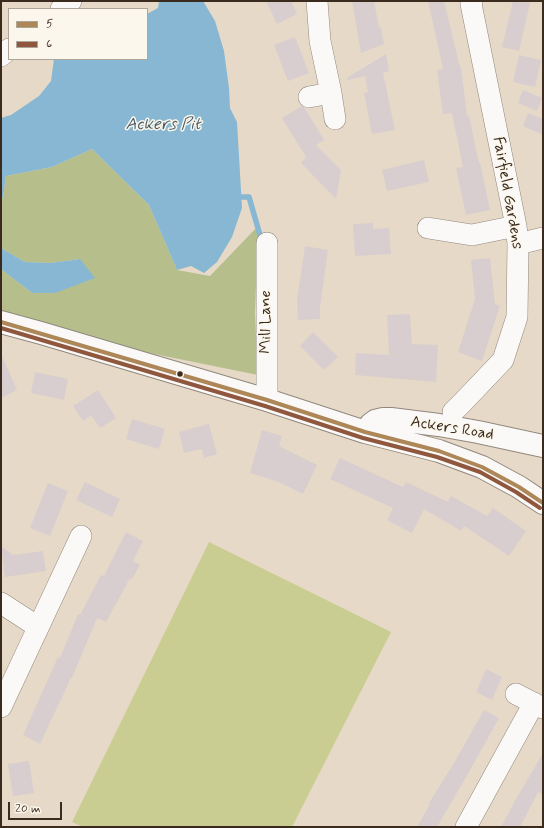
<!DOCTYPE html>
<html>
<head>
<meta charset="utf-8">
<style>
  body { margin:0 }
  #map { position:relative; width:544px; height:828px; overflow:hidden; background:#e6d9c7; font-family:Mynerve,sans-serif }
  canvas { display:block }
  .frame { position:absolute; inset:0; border:2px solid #3b2a1e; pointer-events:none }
  .legend { position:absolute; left:8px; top:8px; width:140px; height:52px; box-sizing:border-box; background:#fbf7ec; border:1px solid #aea59a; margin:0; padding:5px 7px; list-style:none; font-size:12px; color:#3b2a1e }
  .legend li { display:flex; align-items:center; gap:8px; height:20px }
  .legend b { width:20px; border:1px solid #aea59a }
  .scale { position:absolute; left:8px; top:802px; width:54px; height:18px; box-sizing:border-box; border:2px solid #3b2a1e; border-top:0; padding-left:5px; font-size:12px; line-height:14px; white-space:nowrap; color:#3b2a1e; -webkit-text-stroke:3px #fbf7ec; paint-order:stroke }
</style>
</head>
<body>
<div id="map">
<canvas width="544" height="828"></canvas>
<div class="frame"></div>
<ul class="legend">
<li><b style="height:5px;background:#ad8758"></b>5</li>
<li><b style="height:5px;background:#90573f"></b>6</li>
</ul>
<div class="scale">20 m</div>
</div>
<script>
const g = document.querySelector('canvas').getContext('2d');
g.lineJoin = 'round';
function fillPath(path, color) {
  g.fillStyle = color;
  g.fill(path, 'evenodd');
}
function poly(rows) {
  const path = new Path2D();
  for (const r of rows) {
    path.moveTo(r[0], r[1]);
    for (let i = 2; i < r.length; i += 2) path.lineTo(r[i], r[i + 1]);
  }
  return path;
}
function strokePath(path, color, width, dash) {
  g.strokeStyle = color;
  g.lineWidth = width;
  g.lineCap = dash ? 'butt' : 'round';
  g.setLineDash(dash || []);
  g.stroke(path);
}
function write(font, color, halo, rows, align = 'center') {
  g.font = font + ' Mynerve,sans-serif';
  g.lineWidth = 3;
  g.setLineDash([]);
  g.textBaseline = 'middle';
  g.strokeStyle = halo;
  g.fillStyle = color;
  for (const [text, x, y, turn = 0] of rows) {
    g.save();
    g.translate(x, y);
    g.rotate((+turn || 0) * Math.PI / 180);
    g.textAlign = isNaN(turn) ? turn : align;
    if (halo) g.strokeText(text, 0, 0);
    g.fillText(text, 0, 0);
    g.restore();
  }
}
fillPath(poly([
  [209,542,391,632,292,827,83,827,72,822]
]), '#cacd92');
fillPath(poly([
  [92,149,149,205,177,270,210,276,258,226,255,314,258,375,1,323,1,269,32,293,80,259,51,263,25,262,6,251,1,248,1,198,3,197,6,176,52,167]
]), '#b6bf8c');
fillPath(poly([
  [159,1,203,1,215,21,224,51,229,88,230,108,237,122,242,208,232,237,217,262,204,273,191,266,177,270,149,205,92,149,52,167,6,176,3,197,1,198,1,118,11,115,39,96,51,81,54,59,147,59,147,14,158,8],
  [1,248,6,251,25,262,51,263,80,259,95,278,55,293,32,293,1,269]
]), '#87b7d2');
strokePath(poly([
  [241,197,249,197,260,235,260,242]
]), '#87b7d2', 5.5);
fillPath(poly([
  [266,1,291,1,297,14,277,24],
  [352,1,374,1,379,28,381,27,384,44,361,53],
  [428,1,444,1,460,67,461,67,467,116,469,116,479,163,480,163,490,210,466,215,456,168,463,167,452,113,443,114,437,70,443,69],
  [513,1,521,1,530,3,519,51,502,47],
  [295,37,309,73,288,81,274,45],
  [386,54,389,71,383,73,395,130,372,134,364,93,368,92,365,76,348,80,347,78],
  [519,55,541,60,535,87,513,82],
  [523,90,542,98,537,111,518,103],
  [302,106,304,107,324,140,316,145,341,170,336,199,301,163,306,157,282,118],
  [528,113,543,119,543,135,523,126],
  [424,160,429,182,387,191,382,170],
  [373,223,373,229,389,228,391,254,355,256,353,224],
  [305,246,328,250,320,308,320,319,298,320,297,300],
  [490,258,495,304,500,306,482,361,458,352,475,299,471,260],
  [410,314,412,344,438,345,436,382,355,375,356,353,389,355,387,315],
  [313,332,338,357,324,370,300,346],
  [1,354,17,390,1,398],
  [35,372,68,379,64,400,31,393],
  [98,390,116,418,100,428,91,415,83,421,73,406],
  [132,419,165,429,159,449,126,439],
  [209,424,217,454,204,458,202,449,184,453,179,432],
  [262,430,282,436,279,446,317,465,303,494,279,482,250,473],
  [340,458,403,487,406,482,448,502,451,496,487,516,493,508,526,531,509,556,464,526,461,531,424,509,412,533,387,520,393,508,330,479],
  [85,482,120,499,112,517,76,500],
  [48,483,68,491,50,536,30,528],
  [126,532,143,541,133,561,140,565,132,579,130,578,106,622,97,618,72,678,71,677,61,700,61,699,40,744,23,735,58,657,60,658,78,614,80,615,101,575,104,576],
  [1,546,13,555,43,551,46,571,5,577],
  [486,669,502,677,492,700,476,692],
  [484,710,499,718,469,772,437,827,417,827,430,804,429,803,454,763],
  [543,753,543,795,538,792,520,827,501,827,516,799],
  [29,761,34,793,13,796,8,764]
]), '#d9cecf');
const minor = poly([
  [317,1,320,41,331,93],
  [61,9,71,1],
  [1,56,9,49],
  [309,97,331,93,335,119],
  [428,228,472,235,516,226],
  [267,243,267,400],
  [518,244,543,238],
  [453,412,463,402,503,360,517,317,518,244,516,226,471,4,472,1],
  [1,603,38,627],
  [516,694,543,708],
  [1,707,81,536],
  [466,827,534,703]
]);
const tertiary = poly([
  [1,322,41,333,267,400,365,432,439,451,482,467,519,487,543,503],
  [365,432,371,424,375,421,383,419,391,419,439,425,478,432,543,446]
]);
strokePath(minor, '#91887d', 22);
strokePath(tertiary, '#91887d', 24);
strokePath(minor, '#fbf9f7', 21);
strokePath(tertiary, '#fbf9f7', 22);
strokePath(poly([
  [1,322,267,400,365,432,439,451,482,467,519,487,543,503]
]), '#ad8758', 4);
strokePath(poly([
  [1,328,265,406,363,438,437,457,480,472,516,492,540,508]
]), '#90573f', 4);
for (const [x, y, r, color] of [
  [180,374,3.5,"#3b2a1e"]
]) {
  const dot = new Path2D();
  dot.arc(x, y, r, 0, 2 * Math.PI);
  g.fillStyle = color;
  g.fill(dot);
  strokePath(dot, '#fbf7ec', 1.5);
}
write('16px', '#3b2a1e', '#fbf7ec', [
  ["Fairfield Gardens",507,193,80],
  ["Mill Lane",267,322,-90],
  ["Ackers Road",452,429,9]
]);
write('italic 17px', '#495c68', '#fbf7ec', [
  ["Ackers Pit",163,125]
]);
</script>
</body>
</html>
